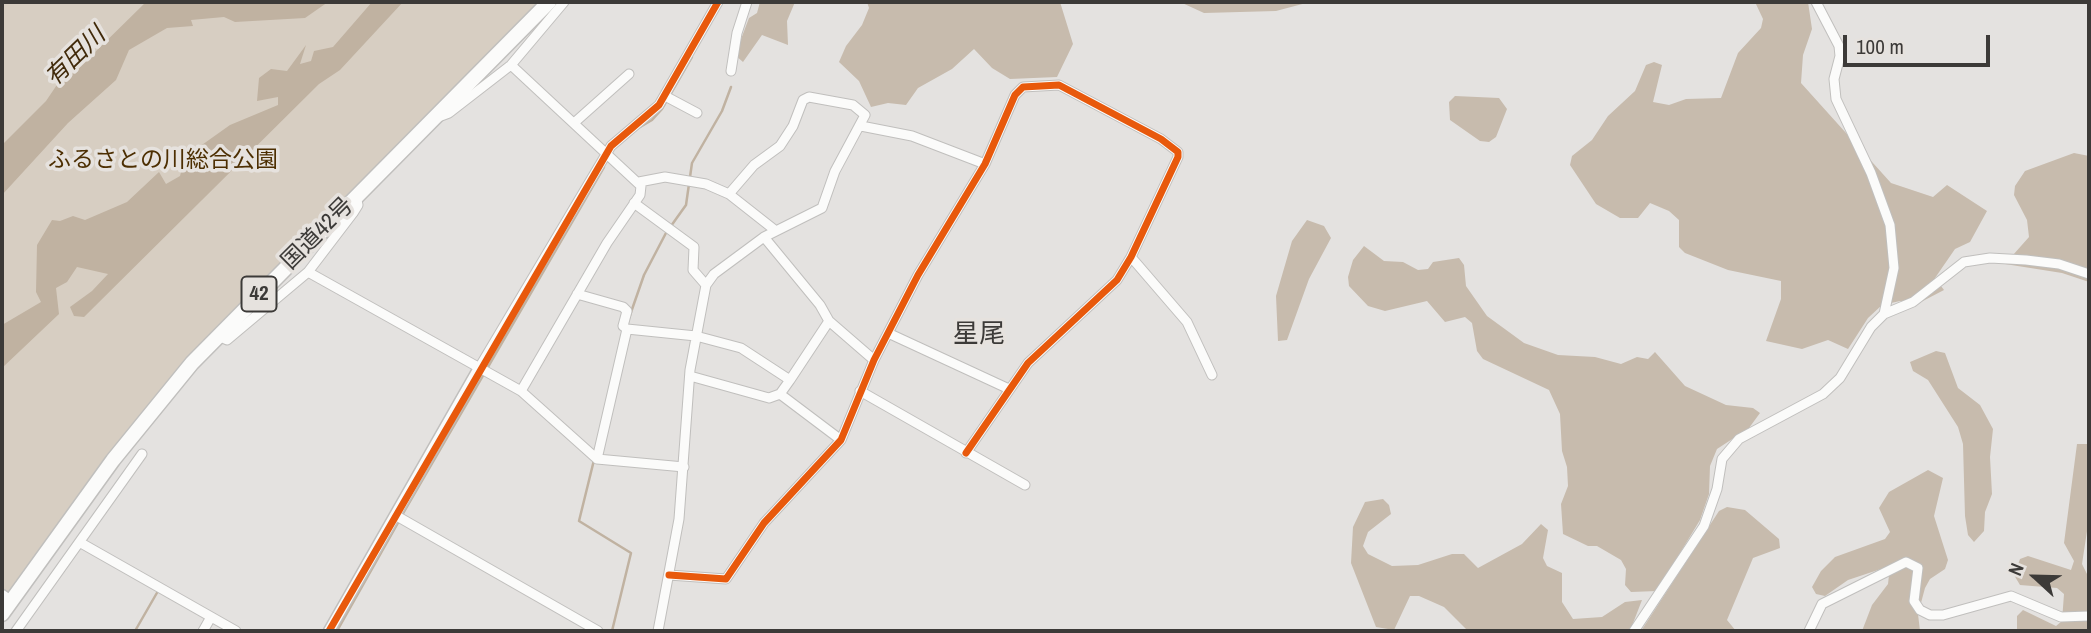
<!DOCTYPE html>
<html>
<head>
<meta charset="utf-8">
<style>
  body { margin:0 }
  #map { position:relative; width:2091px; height:633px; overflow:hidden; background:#e4e2e0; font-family:"Archivo Narrow",sans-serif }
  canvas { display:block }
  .frame { position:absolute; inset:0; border:4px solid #3c3a38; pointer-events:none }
  .north { position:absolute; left:2000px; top:542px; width:70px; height:70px; -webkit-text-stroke:5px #e6e2de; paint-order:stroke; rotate:292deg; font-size:19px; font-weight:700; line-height:28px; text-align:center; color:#3c3a38 }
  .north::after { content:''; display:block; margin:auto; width:24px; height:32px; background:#3c3a38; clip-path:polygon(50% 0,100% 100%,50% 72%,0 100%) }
  .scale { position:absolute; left:1843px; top:35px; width:147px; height:32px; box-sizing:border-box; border:4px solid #3c3a38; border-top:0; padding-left:9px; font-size:21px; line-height:24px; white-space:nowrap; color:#3c3a38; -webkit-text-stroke:5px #e6e2de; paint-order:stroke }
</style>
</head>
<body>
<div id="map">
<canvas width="2091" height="633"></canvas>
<div class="frame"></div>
<div class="north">N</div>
<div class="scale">100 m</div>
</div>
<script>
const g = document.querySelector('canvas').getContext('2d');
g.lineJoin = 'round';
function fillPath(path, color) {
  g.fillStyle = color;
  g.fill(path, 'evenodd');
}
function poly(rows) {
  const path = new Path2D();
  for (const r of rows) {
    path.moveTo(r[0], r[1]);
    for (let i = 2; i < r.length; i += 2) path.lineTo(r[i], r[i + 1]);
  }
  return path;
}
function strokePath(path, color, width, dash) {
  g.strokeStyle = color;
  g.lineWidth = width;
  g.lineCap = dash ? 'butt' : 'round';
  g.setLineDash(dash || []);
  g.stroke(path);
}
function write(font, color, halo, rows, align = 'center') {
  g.font = font + ' "Archivo Narrow","Noto Sans JP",sans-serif';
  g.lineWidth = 7;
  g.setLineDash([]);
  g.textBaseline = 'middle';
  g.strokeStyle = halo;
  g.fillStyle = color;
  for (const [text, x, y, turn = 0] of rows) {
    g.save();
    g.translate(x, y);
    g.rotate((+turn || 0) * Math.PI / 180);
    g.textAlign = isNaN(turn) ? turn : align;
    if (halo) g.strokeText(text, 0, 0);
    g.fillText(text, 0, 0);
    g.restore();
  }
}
fillPath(poly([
  [2,2,543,2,192,358,2,606]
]), '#d7cec2');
fillPath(poly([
  [760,2,795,2,787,21,788,45,762,35,743,62,735,55,749,18,757,13],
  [867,2,1060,2,1073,44,1057,77,1010,79,992,68,974,49,952,69,918,88,906,105,888,103,871,107,859,81,839,62,846,46,862,25,869,8],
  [1180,2,1310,2,1276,11,1204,13],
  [1755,2,1808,2,1812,29,1803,55,1801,83,1891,183,1933,197,1947,185,1987,211,1970,242,1955,249,1935,278,1944,290,1919,303,1900,301,1882,305,1868,318,1848,349,1828,340,1802,349,1766,341,1781,299,1781,281,1728,270,1685,253,1679,247,1679,220,1669,211,1650,203,1638,218,1620,218,1596,204,1570,165,1572,156,1592,140,1608,116,1635,91,1646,65,1654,62,1662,65,1653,102,1669,105,1686,99,1721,98,1738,53,1761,28,1763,19],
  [1455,96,1499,98,1507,109,1496,137,1489,142,1480,141,1450,120,1449,102],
  [2074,153,2089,156,2089,282,2062,273,2005,264,2029,237,2027,220,2014,195,2015,186,2025,171],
  [1307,220,1324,226,1331,238,1309,279,1287,340,1278,341,1276,296,1292,241],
  [1364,246,1384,261,1403,262,1418,270,1428,269,1433,262,1459,258,1464,265,1466,286,1487,316,1524,343,1558,355,1595,357,1621,364,1637,357,1648,359,1655,352,1685,386,1726,405,1753,408,1760,413,1749,428,1717,449,1710,466,1709,494,1700,520,1657,591,1631,592,1625,585,1626,569,1621,560,1597,546,1588,546,1563,534,1561,504,1568,486,1567,467,1562,451,1560,414,1549,390,1483,359,1477,351,1472,323,1465,317,1445,322,1427,301,1385,311,1368,306,1349,286,1348,277,1353,260],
  [1936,351,1945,353,1958,388,1980,405,1993,429,1990,457,1992,494,1985,512,1984,531,1974,542,1968,535,1965,516,1963,444,1958,427,1928,380,1913,371,1910,362],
  [2077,444,2087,444,2089,448,2089,518,2082,564,2089,578,2089,631,2017,631,2017,616,2023,610,2056,626,2062,621,2064,594,2057,588,2020,585,2014,575,2020,559,2028,556,2071,570,2074,561,2064,543],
  [1928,470,1943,478,1934,516,1948,560,1945,569,1930,579,1925,588,1918,614,1920,631,1862,631,1872,605,1888,584,1889,575,1884,568,1848,580,1825,596,1816,594,1812,587,1821,571,1835,557,1885,539,1890,532,1879,508,1889,492],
  [1383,499,1389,505,1391,514,1368,532,1363,546,1368,554,1392,566,1418,565,1452,554,1464,554,1478,568,1522,544,1541,524,1548,530,1543,558,1547,566,1562,573,1562,602,1573,619,1602,617,1625,602,1642,600,1630,631,1468,631,1444,607,1419,596,1410,596,1394,630,1376,627,1351,563,1353,527,1365,502],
  [1727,507,1745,510,1779,539,1780,548,1753,558,1727,620,1736,631,1641,631,1719,511]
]), '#c7bbad');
fillPath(poly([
  [146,2,328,2,305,18,235,22,224,17,191,20,193,26,167,28,129,50,116,80,68,123,2,195,2,145,46,101,67,70,88,59],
  [372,2,403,2,340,70,319,84,84,317,74,316,70,307,92,291,108,274,77,267,67,282,56,288,59,314,2,368,2,325,41,302,36,292,37,245,52,220,60,221,73,216,85,220,127,202,159,172,166,184,180,176,185,157,230,125,278,105,278,97,257,101,259,78,271,69,287,71,306,45,300,64,311,61,314,51,333,47]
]), '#c0b2a1');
strokePath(poly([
  [635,130,652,120,662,109,692,57],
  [671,226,686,205,692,163,722,111,731,87],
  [629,318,644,275,667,231],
  [594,460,579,521,631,553,612,631],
  [402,515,604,167],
  [135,631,158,591],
  [337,631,399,521]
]), '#c0b2a1', 2.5);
const minor = poly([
  [1816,2,1839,46,1840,56,1834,79,1836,99,1871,173,1890,225,1894,268,1884,314],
  [511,65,641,186,640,195,607,243,521,391],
  [731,71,737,33,747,2],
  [665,96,697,113],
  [441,116,449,113,511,65,564,2],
  [574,123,629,74],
  [861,126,912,136,985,164],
  [639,182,665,177,706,184,729,194,776,231],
  [634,203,694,247,693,270,706,285,690,370,679,519,658,631],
  [764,237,820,305,829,321],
  [1131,257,1187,322,1212,375],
  [308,272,521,391,597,459,684,467],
  [706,285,714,274,764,237,822,208,835,171,865,115,853,105,809,97,803,100,793,126,780,146,754,165,729,194],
  [577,294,623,307,627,311,623,326,627,329,597,459],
  [627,329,696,336,741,348,790,380,829,321,874,360],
  [888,333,1009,389],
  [218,336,227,340,308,272,353,213,358,205,356,196],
  [479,368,611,146,659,105,718,2],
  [690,376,769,398,780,394],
  [790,380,780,394,841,440],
  [860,391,1025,485],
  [395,515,598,631],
  [81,543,236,631],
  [669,575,726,579,764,523,841,440,874,360,918,275,985,164,1015,95,1023,87,1059,85,1161,139,1178,152,1178,157,1131,257,1117,280,1028,363,966,453],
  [16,631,142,454],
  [203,631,211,617],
  [1634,631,1704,526,1717,489,1722,459,1739,439,1823,394,1840,378,1871,327,1884,314,1913,302,1964,262,1990,258,2026,260,2059,264,2089,274],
  [1809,631,1822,604,1906,562,1918,568,1914,601,1920,610,1930,615,1943,615,2011,596,2061,617,2089,616]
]);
const tertiary = poly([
  [2,595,11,601],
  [329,631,479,368]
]);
const trunk = poly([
  [2,614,113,460,192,363,549,2]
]);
strokePath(minor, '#c0bfbd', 11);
strokePath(tertiary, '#c0bfbd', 13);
strokePath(trunk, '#c0bfbd', 17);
strokePath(minor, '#fbfbfa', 9);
strokePath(tertiary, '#fbfbfa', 10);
strokePath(trunk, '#fbfbfa', 14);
strokePath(poly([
  [669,575,726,579,764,523,841,440,874,360,918,275,985,164,1015,95,1023,87,1059,85,1161,139,1178,152,1178,157,1131,257,1117,280,1028,363,966,453],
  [329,631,611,146,659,105,718,2]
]), '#e8590c', 7);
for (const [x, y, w] of [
  [259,294,35]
]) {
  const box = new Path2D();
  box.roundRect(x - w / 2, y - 17.5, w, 35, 5);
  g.fillStyle = '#e6e2de';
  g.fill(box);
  strokePath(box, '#3c3a38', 2);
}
write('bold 21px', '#3c3a38', null, [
  ["42",259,294]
]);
write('23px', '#4d2f02', '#e6e2de', [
  ["ふるさとの川総合公園",163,161]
]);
write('23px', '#3c3a38', '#e6e2de', [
  ["国道42号",318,234,-45]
]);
write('italic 24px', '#412a0a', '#e6e2de', [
  ["有田川",76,57,-44]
]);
write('26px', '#3c3a38', '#e6e2de', [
  ["星尾",979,335]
]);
</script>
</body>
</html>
